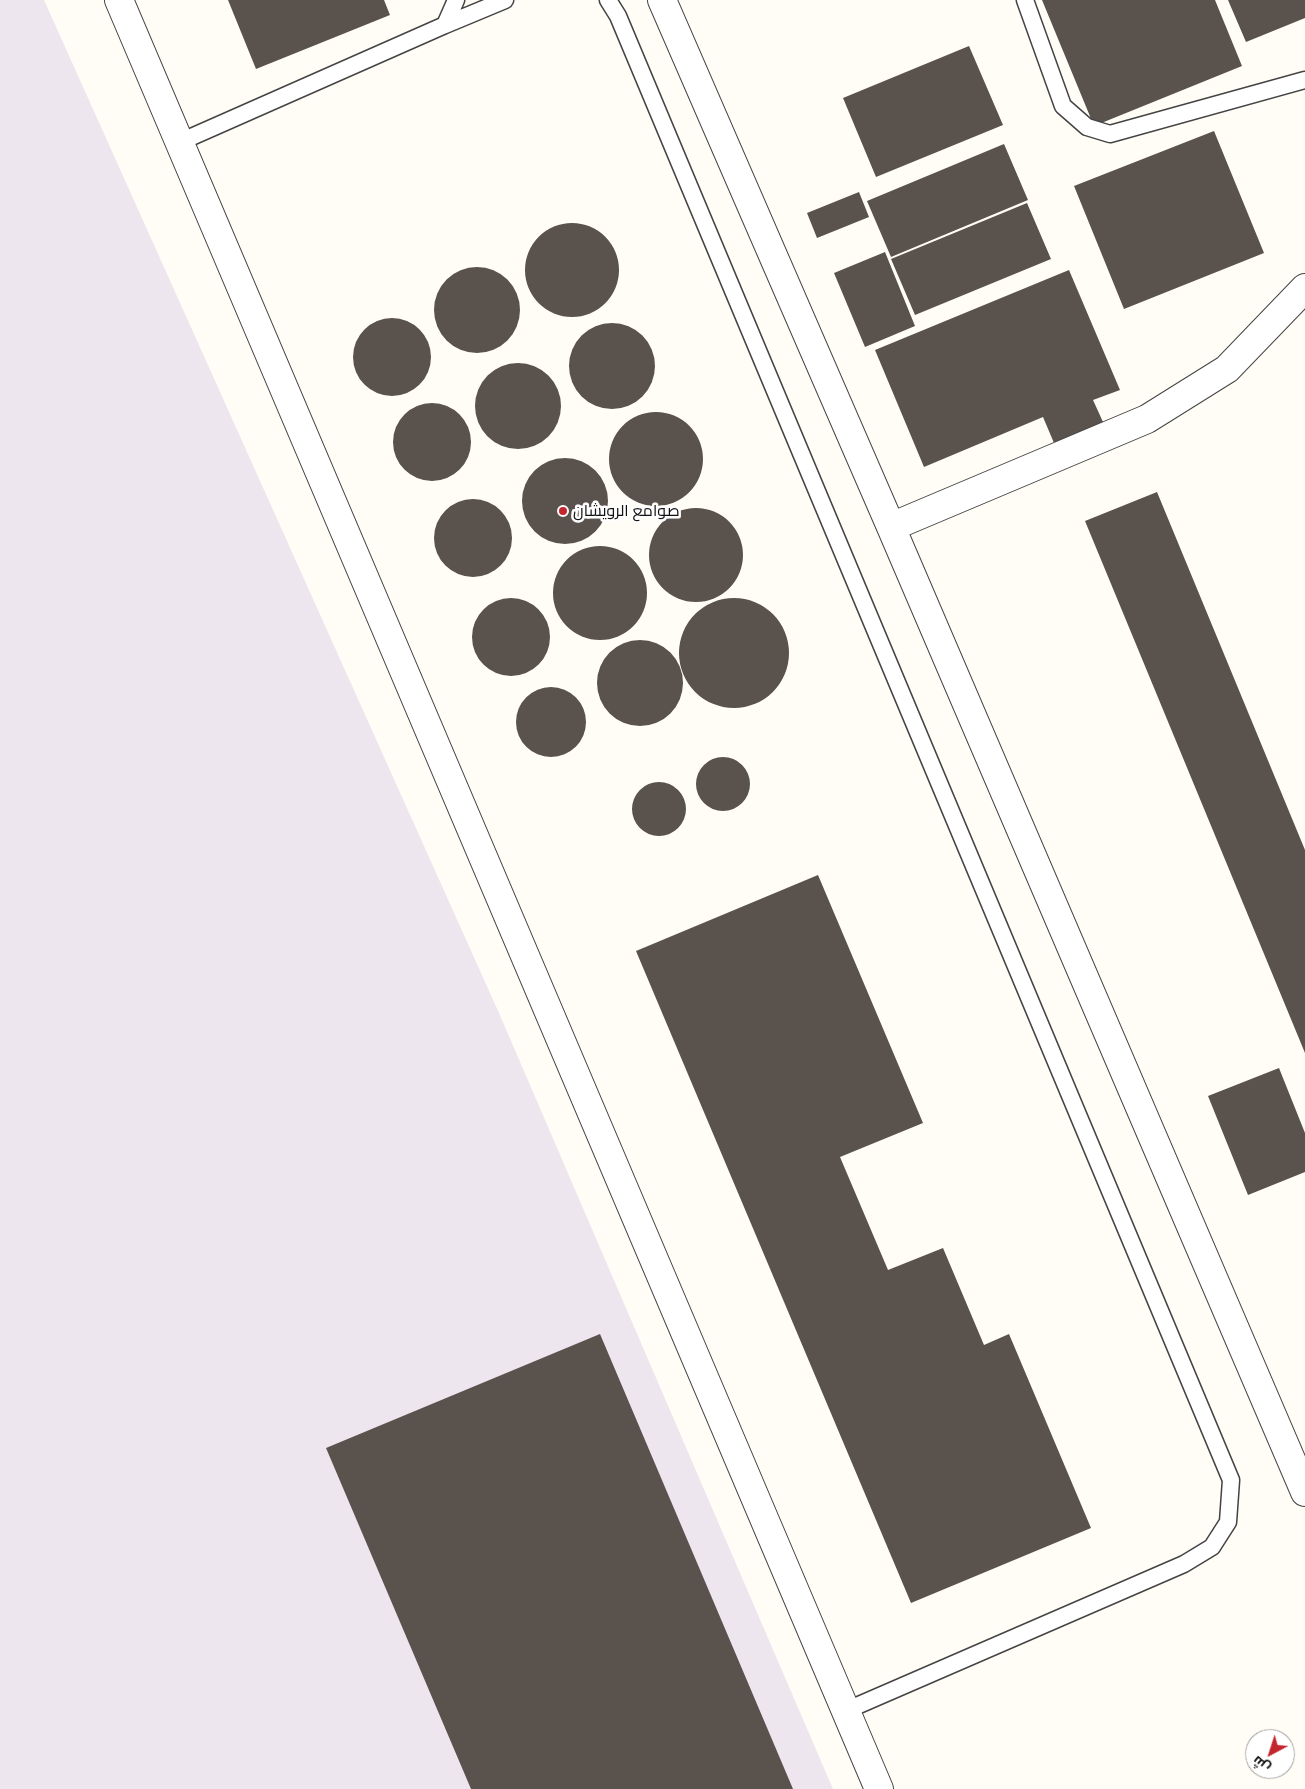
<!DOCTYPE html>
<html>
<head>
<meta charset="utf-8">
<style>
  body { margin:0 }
  #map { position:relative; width:1305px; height:1789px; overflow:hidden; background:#fffdf5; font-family:"PT Serif",Cairo,serif }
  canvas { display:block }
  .north { position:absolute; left:1245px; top:1729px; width:50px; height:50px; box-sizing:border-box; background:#fff; border:1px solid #a0a0a0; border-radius:50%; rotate:220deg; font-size:14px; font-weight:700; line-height:20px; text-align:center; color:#111 }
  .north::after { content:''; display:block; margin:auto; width:18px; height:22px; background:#c4262e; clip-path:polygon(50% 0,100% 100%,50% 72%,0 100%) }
</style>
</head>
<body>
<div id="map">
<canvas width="1305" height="1789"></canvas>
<div class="north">ش</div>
</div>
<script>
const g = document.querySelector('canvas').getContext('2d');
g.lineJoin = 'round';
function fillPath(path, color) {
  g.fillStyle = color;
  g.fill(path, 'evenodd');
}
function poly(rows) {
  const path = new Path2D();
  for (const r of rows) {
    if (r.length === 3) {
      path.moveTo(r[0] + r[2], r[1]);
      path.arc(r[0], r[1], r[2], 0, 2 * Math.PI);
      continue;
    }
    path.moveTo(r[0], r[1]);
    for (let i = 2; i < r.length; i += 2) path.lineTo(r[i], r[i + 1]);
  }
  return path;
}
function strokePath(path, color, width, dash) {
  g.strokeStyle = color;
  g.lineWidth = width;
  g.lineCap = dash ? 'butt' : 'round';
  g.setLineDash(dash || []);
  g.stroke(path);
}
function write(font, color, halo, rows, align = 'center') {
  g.font = font + ' "PT Serif",Cairo,serif';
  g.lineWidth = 5;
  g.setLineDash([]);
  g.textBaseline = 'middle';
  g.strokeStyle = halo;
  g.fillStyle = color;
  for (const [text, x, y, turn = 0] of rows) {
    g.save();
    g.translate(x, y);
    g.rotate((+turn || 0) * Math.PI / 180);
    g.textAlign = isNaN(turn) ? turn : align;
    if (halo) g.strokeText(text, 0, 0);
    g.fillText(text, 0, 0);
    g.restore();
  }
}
fillPath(poly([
  [0,0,44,0,499,1013,833,1789,0,1789]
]), '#eee6ef');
fillPath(poly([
  [228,0,384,0,390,15,256,69],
  [1042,0,1215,0,1242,66,1094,126],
  [1228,0,1305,0,1305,18,1246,42],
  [969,46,1003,125,876,177,843,98],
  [1214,131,1264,253,1124,309,1074,186],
  [1004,144,1028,200,891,257,867,201],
  [859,192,869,217,817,238,807,213],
  [1027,203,1051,259,915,315,891,259],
  [572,270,47],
  [885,252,915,326,865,347,834,273],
  [477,310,43],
  [1069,270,1120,390,1093,400,1103,422,1054,443,1043,417,924,467,875,350],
  [392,357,39],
  [612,366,43],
  [518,406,43],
  [432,442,39],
  [656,459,47],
  [565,501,43],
  [1157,492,1305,850,1305,1053,1085,521],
  [473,538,39],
  [696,555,47],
  [600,593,47],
  [511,637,39],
  [734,653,55],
  [640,683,43],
  [551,722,35],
  [723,784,27],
  [659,809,27],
  [818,875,923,1123,840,1157,888,1270,943,1248,984,1345,1009,1334,1091,1528,911,1603,636,951],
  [1279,1068,1305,1133,1305,1172,1248,1195,1208,1096],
  [600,1334,793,1789,471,1789,326,1448]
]), '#5a524d');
const service = poly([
  [608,0,618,16,1231,1480,1228,1522,1212,1547,1184,1564,845,1711],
  [1025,0,1063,106,1087,127,1110,134,1305,80],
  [445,25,505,0],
  [180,142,445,25,456,0]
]);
const minor = poly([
  [119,0,879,1789],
  [662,0,891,527,1305,1492],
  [891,527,1147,419,1227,369,1305,288]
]);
strokePath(service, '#444', 19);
strokePath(minor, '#444', 30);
strokePath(service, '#fff', 16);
strokePath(minor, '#fff', 28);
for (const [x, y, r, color] of [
  [563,511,5,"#c4262e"]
]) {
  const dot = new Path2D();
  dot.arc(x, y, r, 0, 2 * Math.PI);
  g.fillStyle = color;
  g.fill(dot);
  strokePath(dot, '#fff', 2);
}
write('16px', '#111', '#fff', [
  ["صوامع الرويشان",573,511]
], 'left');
</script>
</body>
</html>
